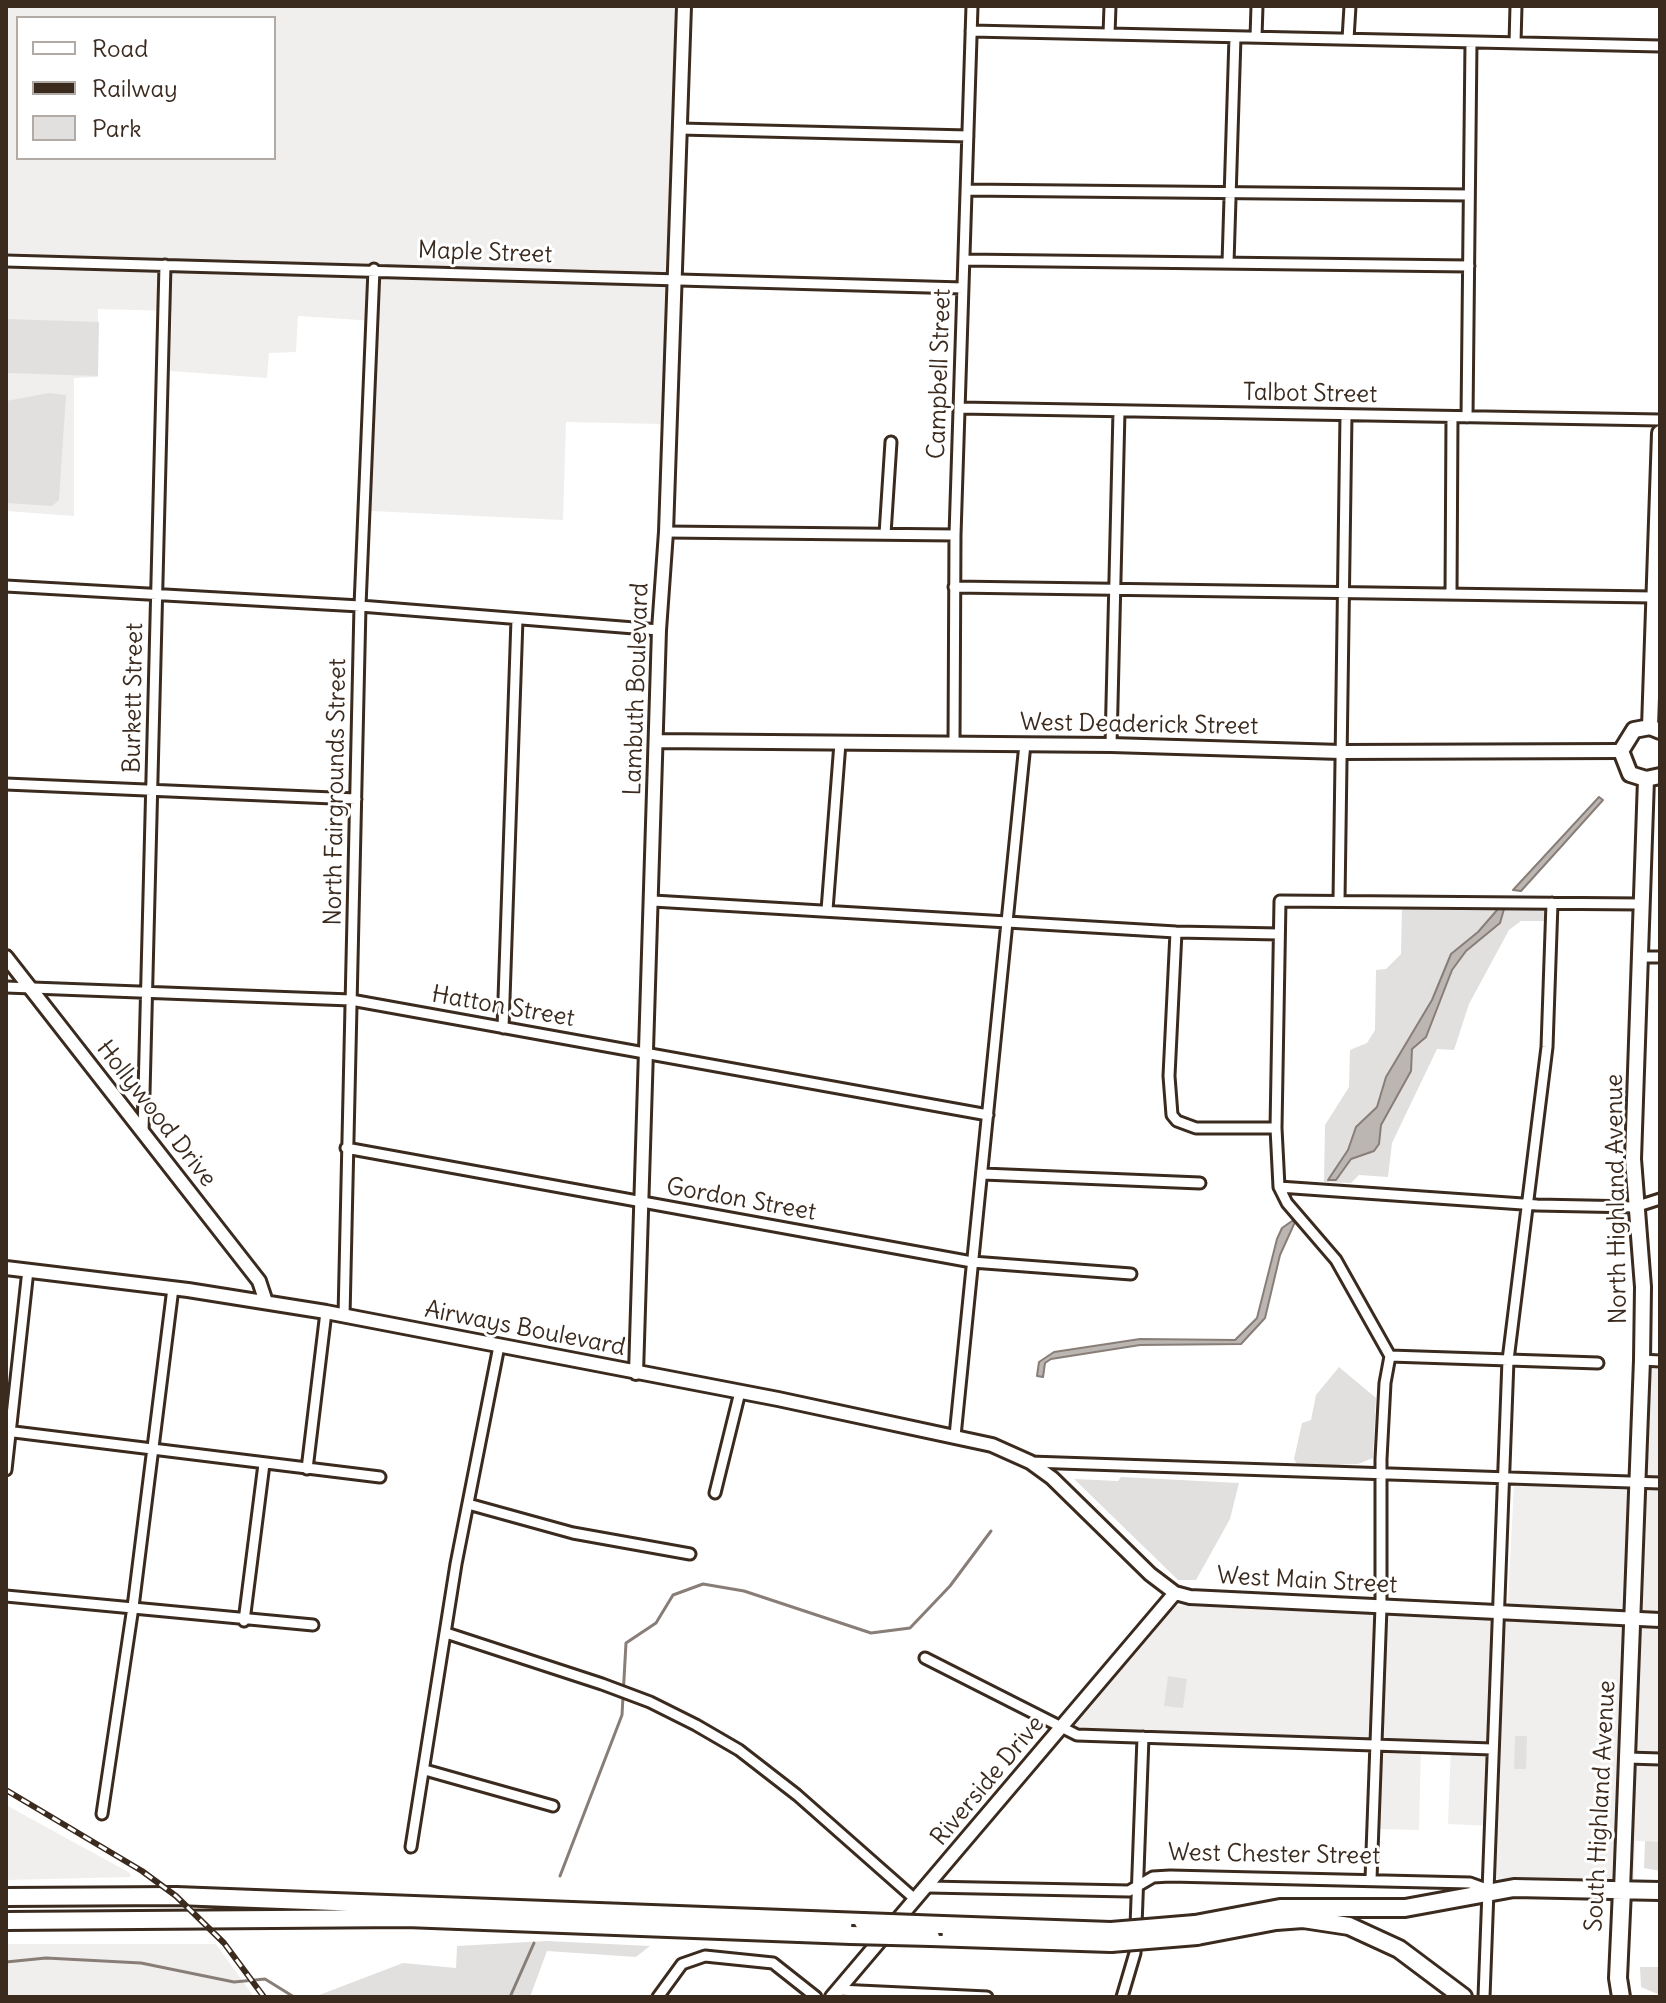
<!DOCTYPE html>
<html>
<head>
<meta charset="utf-8">
<style>
  body { margin:0 }
  #map { position:relative; width:1666px; height:2003px; overflow:hidden; background:#fff; font-family:Delius,sans-serif }
  canvas { display:block }
  .frame { position:absolute; inset:0; border:8px solid #3b2a1e; pointer-events:none }
  .legend { position:absolute; left:16px; top:16px; width:260px; height:144px; box-sizing:border-box; background:#fff; border:2px solid #b1aaa5; margin:0; padding:10px 14px; list-style:none; font-size:24px; color:#3b2a1e }
  .legend li { display:flex; align-items:center; gap:16px; height:40px }
  .legend b { width:40px; border:2px solid #b1aaa5 }
</style>
</head>
<body>
<div id="map">
<canvas width="1666" height="2003"></canvas>
<div class="frame"></div>
<ul class="legend">
<li><b style="height:10px;background:#fff"></b>Road</li>
<li><b style="height:10px;background:#3b2a1e"></b>Railway</li>
<li><b style="height:22px;background:#e2e0de"></b>Park</li>
</ul>
</div>
<script>
const g = document.querySelector('canvas').getContext('2d');
g.lineJoin = 'round';
function fillPath(path, color) {
  g.fillStyle = color;
  g.fill(path, 'evenodd');
}
function poly(rows) {
  const path = new Path2D();
  for (const r of rows) {
    path.moveTo(r[0], r[1]);
    for (let i = 2; i < r.length; i += 2) path.lineTo(r[i], r[i + 1]);
  }
  return path;
}
function strokePath(path, color, width, dash) {
  g.strokeStyle = color;
  g.lineWidth = width;
  g.lineCap = dash ? 'butt' : 'round';
  g.setLineDash(dash || []);
  g.stroke(path);
}
function write(font, color, halo, rows, align = 'center') {
  g.font = font + ' Delius,sans-serif';
  g.lineWidth = 6;
  g.setLineDash([]);
  g.textBaseline = 'middle';
  g.strokeStyle = halo;
  g.fillStyle = color;
  for (const [text, x, y, turn = 0] of rows) {
    g.save();
    g.translate(x, y);
    g.rotate((+turn || 0) * Math.PI / 180);
    g.textAlign = isNaN(turn) ? turn : align;
    if (halo) g.strokeText(text, 0, 0);
    g.fillText(text, 0, 0);
    g.restore();
  }
}
fillPath(poly([
  [6,6,674,6,678,21,673,213,667,242,662,424,566,422,563,520,371,511,375,321,298,316,296,352,269,353,267,378,170,371,172,311,98,309,98,377,74,378,74,516,6,511],
  [18,18,274,18,274,158,18,158],
  [1650,1365,1660,1365,1660,1842,1635,1841,1634,1883,1495,1879,1492,1826,1448,1824,1451,1745,1421,1744,1419,1830,1377,1829,1378,1741,1086,1732,1065,1728,1173,1605,1507,1621,1514,1484,1645,1491],
  [6,1805,130,1873,131,1877,6,1880],
  [6,1944,216,1944,254,1997,6,1997]
]), '#f1efee');
fillPath(poly([
  [6,319,99,322,98,376,6,373],
  [49,393,66,395,59,500,52,506,6,503,6,401],
  [1402,904,1539,906,1546,912,1545,921,1521,921,1509,930,1469,1004,1454,1050,1437,1049,1392,1143,1388,1177,1359,1175,1351,1183,1324,1182,1325,1125,1349,1087,1350,1050,1367,1043,1375,1030,1376,970,1386,969,1401,954],
  [1339,1367,1376,1398,1373,1458,1358,1464,1298,1466,1294,1459,1302,1423,1311,1420,1316,1395],
  [1121,1477,1239,1483,1230,1519,1196,1580,1178,1580,1074,1479,1118,1481],
  [1168,1676,1187,1679,1183,1708,1164,1706],
  [1515,1736,1527,1736,1526,1769,1514,1769],
  [1645,1841,1660,1842,1660,1871,1644,1868],
  [547,1941,650,1946,636,1957,547,1951,530,1997,314,1997,403,1963,456,1968,457,1946],
  [1640,1967,1660,1967,1660,1995,1641,1987]
]), '#e2e0de');
const water = poly([
  [1599,797,1603,800,1559,849,1521,891,1513,890,1599,797],
  [1498,909,1504,909,1500,923,1466,951,1452,970,1426,1037,1412,1049,1411,1071,1381,1125,1379,1144,1374,1151,1351,1159,1336,1180,1328,1180,1348,1150,1356,1127,1377,1107,1386,1077,1432,1000,1451,954,1478,932,1498,909],
  [1292,1221,1295,1222,1280,1255,1265,1318,1241,1344,1140,1345,1051,1359,1045,1363,1043,1377,1037,1376,1039,1362,1054,1352,1140,1339,1235,1340,1257,1318,1277,1239,1282,1228,1292,1221]
]);
fillPath(water, '#bcb6b3');
strokePath(water, '#887e77', 2);
strokePath(poly([
  [560,1876,622,1715,626,1643,656,1623,673,1595,703,1584,744,1591,871,1633,910,1628,950,1586,991,1531],
  [6,1962,46,1958,141,1963,234,1982,265,1979,294,1997],
  [510,1997,534,1943]
]), '#887e77', 3);
const street = poly([
  [971,31,1660,46],
  [1109,34,1110,6],
  [1256,37,1257,6],
  [1348,39,1350,6],
  [1515,43,1516,6],
  [680,129,968,136],
  [966,190,1469,195],
  [964,260,1469,266],
  [6,261,963,288],
  [1228,263,1235,37],
  [959,408,1660,420],
  [1467,417,1471,42],
  [666,532,955,535],
  [885,534,891,442],
  [6,586,360,606,659,630],
  [954,587,1653,597],
  [1451,594,1452,417],
  [954,743,955,535,972,6],
  [1111,745,1119,411],
  [6,784,356,799],
  [1339,900,1346,415],
  [653,901,1176,932,1279,934],
  [827,910,840,743],
  [1176,932,1169,1076,1172,1115,1177,1121,1196,1128,1276,1128],
  [1639,957,1660,957],
  [6,987,351,1000,988,1115],
  [503,1028,517,619],
  [143,1132,165,265],
  [346,1148,972,1262,1131,1274],
  [983,1174,1200,1183],
  [1279,1187,1537,1205,1635,1207,1660,1199],
  [344,1316,360,606,374,269],
  [1390,1356,1336,1260,1287,1203,1279,1187,1276,1128,1280,901,1641,904],
  [1390,1356,1598,1363],
  [1642,1360,1660,1361],
  [6,1431,380,1477],
  [955,1436,1025,744],
  [1030,1462,1660,1483],
  [307,1469,326,1312],
  [6,1470,28,1270],
  [715,1493,740,1392],
  [468,1504,573,1533,690,1554],
  [6,1596,313,1625],
  [244,1621,264,1464],
  [446,1633,602,1684,650,1702,696,1725,739,1750,797,1795,916,1900],
  [925,1658,1077,1735,1492,1749],
  [1628,1758,1660,1759],
  [425,1770,553,1806],
  [102,1814,133,1607,173,1288],
  [411,1847,456,1564,499,1346],
  [1371,1879,1381,1607,1381,1459,1385,1383,1390,1356],
  [928,1887,1129,1891,1153,1877,1170,1876,1470,1883,1489,1890],
  [838,1990,987,1997],
  [658,1997,682,1964,705,1956,773,1963,816,1997],
  [1122,1997,1135,1953,1143,1737],
  [1484,1997,1508,1360,1547,1047,1552,903]
]);
const secondary = poly([
  [657,741,1111,745,1341,752,1621,751],
  [6,957,259,1281,266,1302],
  [6,1268,188,1290,326,1312,778,1399,992,1445,1030,1462,1052,1478,1150,1574,1175,1593,1190,1597,1660,1620],
  [636,1373,659,630,666,532,684,6],
  [832,1997,1175,1593]
]);
const primary = poly([
  [1650,727,1660,433],
  [1660,731,1650,727,1634,730,1621,751,1630,774,1646,779,1660,776],
  [1622,1890,1642,1360,1643,1287,1633,1159,1646,779]
]);
const highway = poly([
  [6,1897,176,1896,863,1922],
  [6,1921,406,1918,851,1935],
  [1195,1924,1280,1908,1405,1908,1514,1888,1660,1891],
  [943,1925,1111,1931],
  [1197,1936,1276,1921,1303,1919,1349,1926,1399,1949,1463,1997],
  [931,1937,1111,1943],
  [1621,1997,1618,1978,1622,1890]
]);
strokePath(street, '#3b2a1e', 15);
strokePath(secondary, '#3b2a1e', 18);
strokePath(primary, '#3b2a1e', 20);
strokePath(highway, '#3b2a1e', 22);
strokePath(street, '#fff', 9);
strokePath(secondary, '#fff', 12);
strokePath(primary, '#fff', 14);
strokePath(highway, '#fff', 16);
const rail = poly([
  [6,1790,142,1871,176,1896,224,1943,264,1997]
]);
strokePath(rail, '#3b2a1e', 6);
strokePath(rail, '#fff', 3, [9]);
const highwayBridge = poly([
  [863,1922,943,1925],
  [1111,1931,1195,1924],
  [851,1935,931,1937],
  [1111,1943,1197,1936]
]);
strokePath(highwayBridge, '#3b2a1e', 22, []);
strokePath(highwayBridge, '#fff', 16);
write('24px', '#3b2a1e', '#fff', [
  ["Maple Street",485,253,2],
  ["Campbell Street",940,374,-88],
  ["Talbot Street",1310,394,1],
  ["Lambuth Boulevard",637,689,-88],
  ["Burkett Street",134,698,-89],
  ["West Deaderick Street",1139,725,1],
  ["North Fairgrounds Street",336,792,-89],
  ["Hatton Street",503,1007,10],
  ["Hollywood Drive",156,1114,52],
  ["North Highland Avenue",1617,1199,-91],
  ["Gordon Street",741,1200,10],
  ["Airways Boulevard",525,1329,11],
  ["West Main Street",1307,1581,3],
  ["Riverside Drive",988,1781,-50],
  ["South Highland Avenue",1601,1806,-87],
  ["West Chester Street",1274,1855,1]
]);
</script>
</body>
</html>
